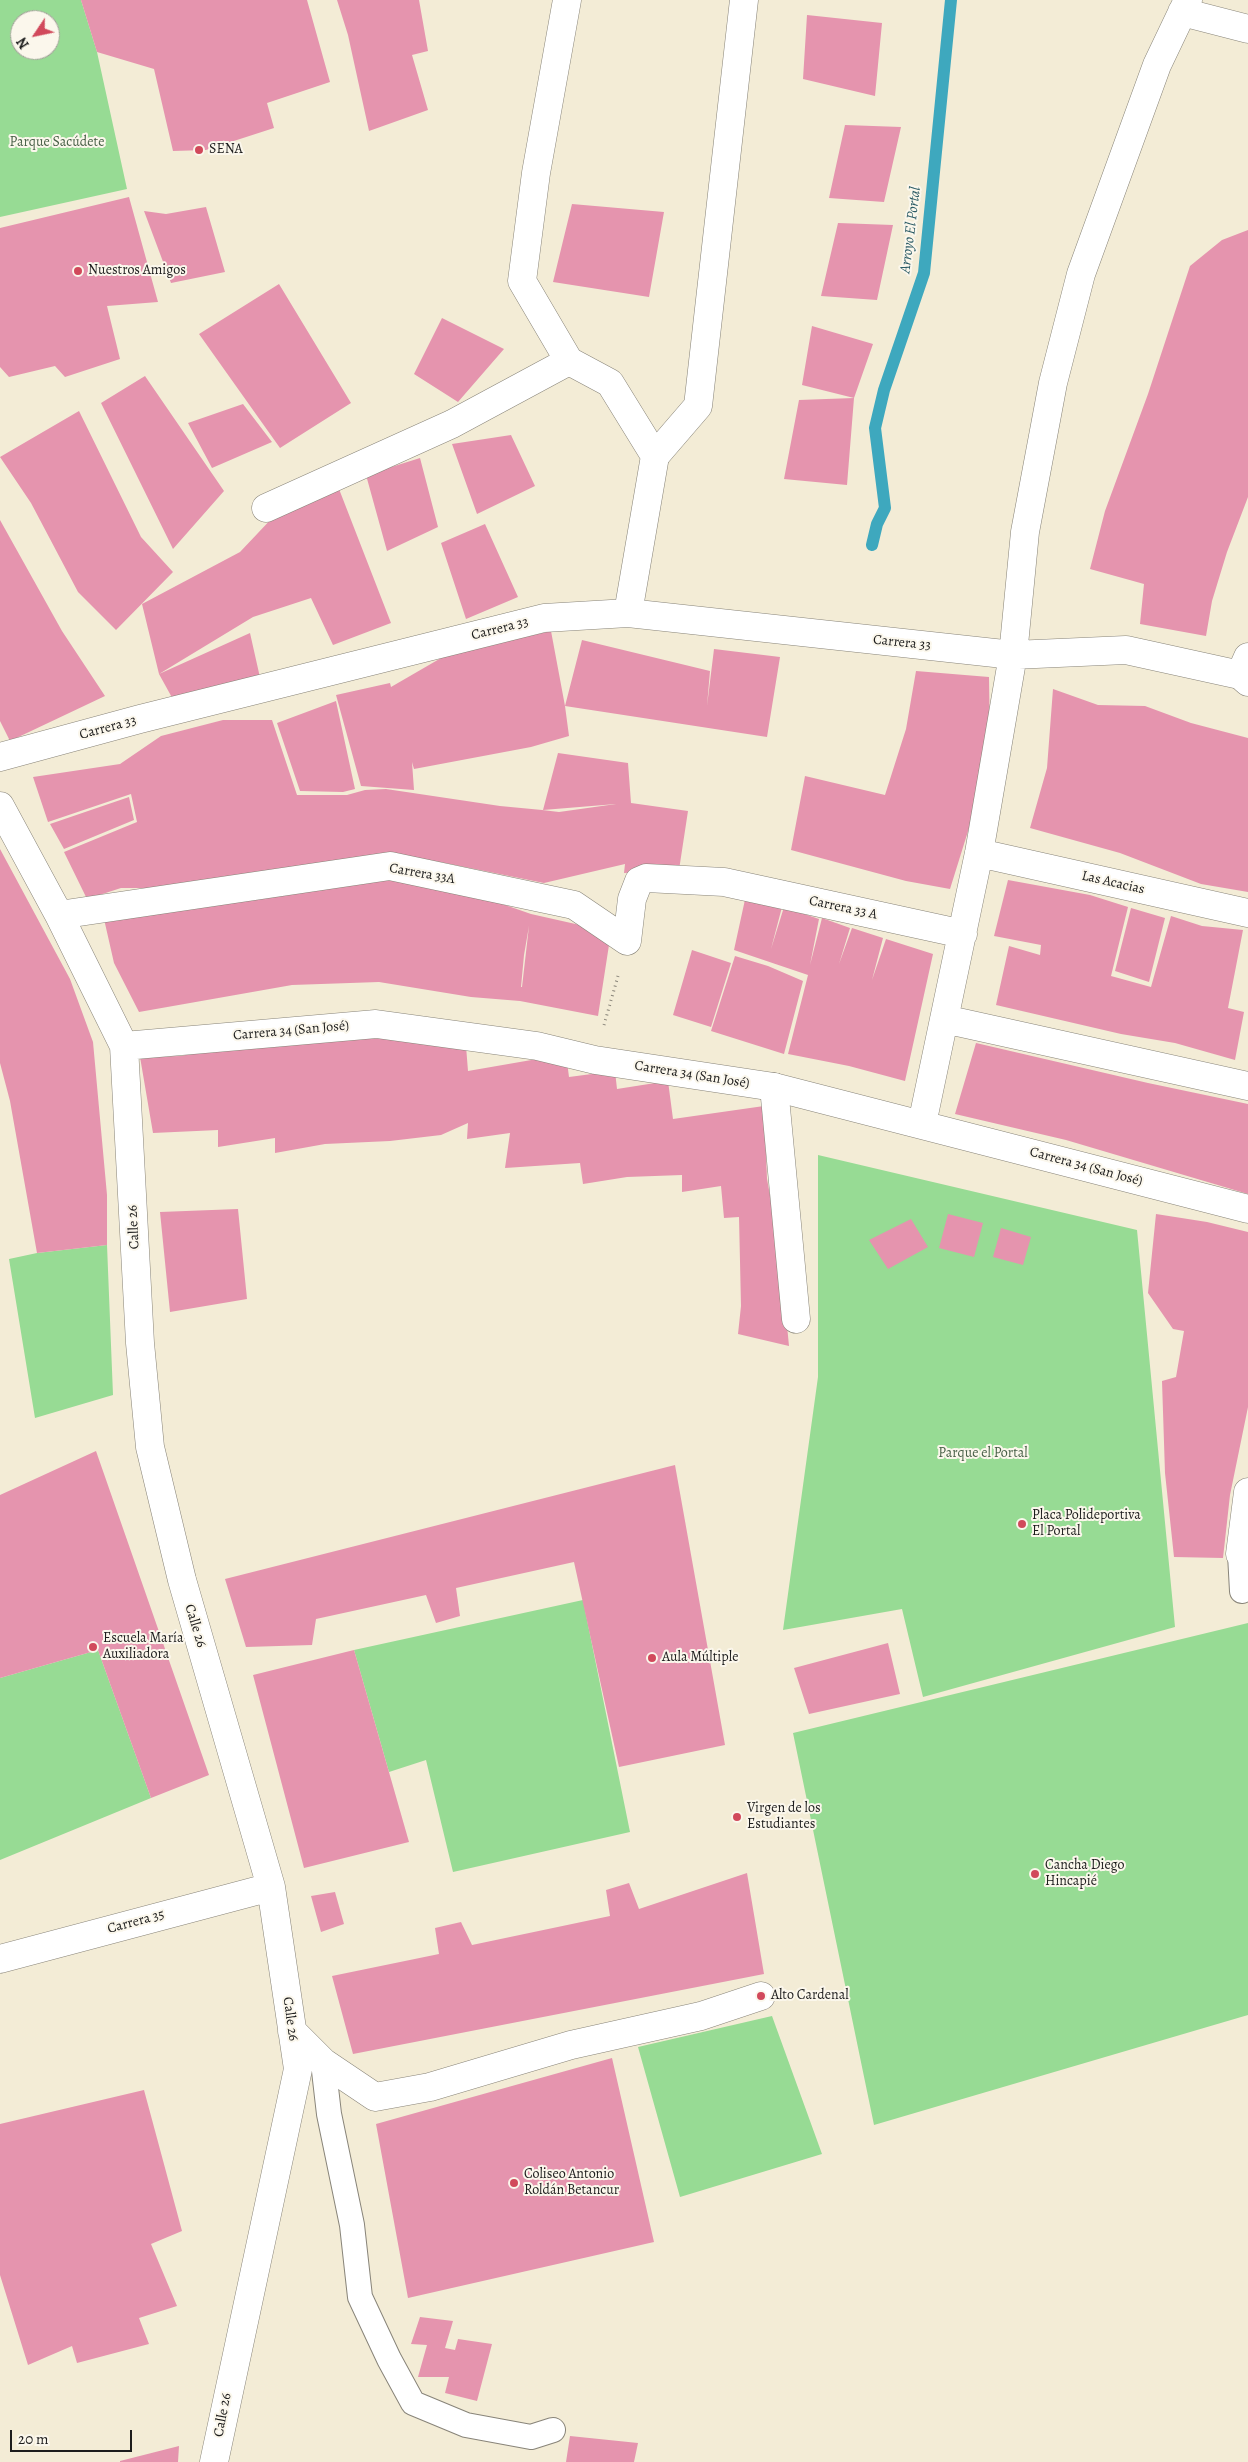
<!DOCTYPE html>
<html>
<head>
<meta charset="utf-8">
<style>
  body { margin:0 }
  #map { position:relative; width:1248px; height:2462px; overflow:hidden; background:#f3ecd6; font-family:Alegreya,serif }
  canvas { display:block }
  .north { position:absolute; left:10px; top:10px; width:50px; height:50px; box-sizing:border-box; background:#fbf7ec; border:1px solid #a29f99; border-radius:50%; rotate:236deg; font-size:14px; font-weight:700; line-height:20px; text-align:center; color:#1c1c1c }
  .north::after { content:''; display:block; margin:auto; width:18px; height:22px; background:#d1495b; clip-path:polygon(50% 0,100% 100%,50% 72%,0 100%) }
  .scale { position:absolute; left:10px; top:2430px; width:122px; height:22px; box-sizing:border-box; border:2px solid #1c1c1c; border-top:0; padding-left:6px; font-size:15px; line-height:18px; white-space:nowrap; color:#1c1c1c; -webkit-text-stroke:4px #fbf7ec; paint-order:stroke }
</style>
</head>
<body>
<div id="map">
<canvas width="1248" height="2462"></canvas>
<div class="north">N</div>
<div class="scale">20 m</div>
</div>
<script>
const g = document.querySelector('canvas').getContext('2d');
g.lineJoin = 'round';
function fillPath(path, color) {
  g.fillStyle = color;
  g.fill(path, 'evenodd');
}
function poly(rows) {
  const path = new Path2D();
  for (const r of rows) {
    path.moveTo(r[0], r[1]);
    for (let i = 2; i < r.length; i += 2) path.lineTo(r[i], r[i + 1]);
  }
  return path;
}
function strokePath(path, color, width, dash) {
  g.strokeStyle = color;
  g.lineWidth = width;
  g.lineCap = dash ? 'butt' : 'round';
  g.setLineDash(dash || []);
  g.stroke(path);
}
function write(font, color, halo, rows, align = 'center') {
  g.font = font + ' Alegreya,serif';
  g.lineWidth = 4;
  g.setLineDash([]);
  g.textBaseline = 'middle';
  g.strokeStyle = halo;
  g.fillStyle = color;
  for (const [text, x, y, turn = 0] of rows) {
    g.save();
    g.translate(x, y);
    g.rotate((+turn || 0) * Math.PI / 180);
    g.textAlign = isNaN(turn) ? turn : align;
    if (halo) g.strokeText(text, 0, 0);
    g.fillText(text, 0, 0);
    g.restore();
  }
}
fillPath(poly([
  [0,0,81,0,97,52,127,189,0,217],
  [20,20,50,20,50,50,20,50],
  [818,1155,1137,1230,1175,1627,923,1697,902,1609,783,1630,818,1377],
  [107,1245,113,1395,35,1418,9,1259,37,1253],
  [583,1600,630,1832,453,1872,426,1760,389,1772,354,1650],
  [1248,1623,1248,2015,874,2125,793,1733],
  [98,1650,151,1798,0,1860,0,1678],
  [772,2016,822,2154,680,2197,638,2047]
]), '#97db94');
strokePath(poly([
  [872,545,877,524,885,508,875,428,884,390,924,273,951,0]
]), '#3ea8be', 12);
fillPath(poly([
  [81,0,307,0,330,82,267,103,274,128,206,150,173,151,154,69,97,52],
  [337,0,419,0,428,51,412,55,428,110,369,131,348,35],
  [807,15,882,23,875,96,803,79],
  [845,125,901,127,884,202,829,198],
  [129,197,158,302,107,306,120,359,65,377,55,366,9,377,0,367,0,228],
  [572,204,664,212,649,297,553,282],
  [206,207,225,272,171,283,144,211,166,214],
  [838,223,893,225,877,300,821,296],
  [1248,230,1248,497,1227,552,1212,601,1206,636,1140,624,1144,584,1090,569,1105,511,1148,394,1190,266,1222,240],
  [279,284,351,403,280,448,199,334],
  [442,318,504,349,458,402,414,374],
  [812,326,873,344,854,398,847,485,784,479,799,400,854,398,802,385],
  [145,376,224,491,173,549,101,403],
  [243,404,272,442,212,468,188,423],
  [79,411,141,537,173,572,116,630,78,592,31,503,0,457],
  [511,435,535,486,477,514,452,444],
  [420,458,438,527,387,551,366,475],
  [339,489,391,623,333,645,311,598,253,617,159,674,142,604,240,552,275,515],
  [0,520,62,631,105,696,10,741,0,721],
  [485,524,518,597,466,619,441,543],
  [551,631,565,706,582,640,710,671,707,706,714,649,780,657,767,737,565,706,569,736,531,747,414,769,412,762,414,790,361,786,336,695,390,683,391,687,448,654],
  [250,633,261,682,175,703,159,674],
  [916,671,989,677,990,744,974,812,950,889,906,881,791,850,805,776,885,795,906,729],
  [1053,689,1098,705,1145,706,1191,723,1248,738,1248,892,1201,884,1120,853,1030,828,1047,768],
  [336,701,355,789,343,792,300,791,277,723],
  [223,720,272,720,297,795,347,795,365,790,386,789,500,806,542,810,559,812,616,804,543,810,558,753,628,763,631,803,688,811,679,870,624,873,625,864,544,883,440,862,385,857,153,888,121,888,87,899,64,852,137,822,131,794,48,822,33,777,120,764,161,736],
  [129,797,134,820,64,849,50,824],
  [0,849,70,979,93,1042,107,1195,107,1245,37,1253,10,1101,0,1063],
  [396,878,485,898,531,914,611,932,598,1016,520,1001,471,997,379,982,292,985,139,1012,114,963,104,919,234,903,301,890],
  [529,926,522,987,521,987,524,955],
  [1008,880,1090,895,1128,907,1111,976,1151,987,1171,916,1202,926,1243,930,1228,1008,1244,1012,1235,1060,1175,1043,1121,1034,996,1005,1009,946,1040,955,1041,945,994,936],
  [746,895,782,907,771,949,784,907,819,919,810,965,822,918,850,928,839,964,852,928,883,938,872,980,886,939,933,954,905,1081,849,1066,788,1054,808,975,734,950],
  [1131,908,1165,918,1149,982,1115,971],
  [692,950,731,963,711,1027,673,1015],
  [735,956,768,966,803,981,784,1054,711,1031],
  [371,1038,422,1038,466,1046,468,1071,566,1054,569,1077,615,1071,617,1089,668,1081,673,1119,764,1106,767,1179,779,1243,789,1346,738,1334,741,1306,739,1217,724,1218,721,1186,682,1192,682,1175,627,1177,583,1184,580,1163,505,1168,510,1133,467,1139,468,1123,441,1135,390,1141,325,1144,275,1153,275,1138,218,1147,218,1130,153,1133,140,1057,181,1056,214,1049],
  [976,1043,1148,1083,1248,1104,1248,1194,1066,1140,955,1114],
  [238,1209,247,1299,170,1312,160,1212],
  [948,1214,983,1223,974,1257,939,1248],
  [1156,1214,1207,1222,1248,1232,1248,1407,1230,1495,1223,1558,1174,1557,1165,1473,1162,1381,1176,1377,1184,1331,1173,1329,1148,1293],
  [911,1219,928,1247,888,1269,869,1240],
  [1001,1228,1031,1237,1023,1265,993,1257],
  [96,1451,209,1775,151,1798,98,1650,0,1678,0,1495],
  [675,1465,725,1745,619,1767,574,1562,456,1588,460,1616,436,1623,426,1595,316,1619,312,1645,246,1647,225,1579],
  [888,1643,900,1694,809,1714,794,1668],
  [354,1650,409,1842,304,1868,253,1675],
  [747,1873,764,1974,353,2054,332,1976,439,1954,435,1928,461,1922,472,1945,610,1916,606,1890,629,1883,639,1909],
  [335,1892,344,1924,321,1932,311,1896],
  [612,2058,654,2242,408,2298,376,2124],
  [144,2090,182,2231,151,2244,177,2306,139,2318,149,2344,77,2363,72,2346,28,2365,0,2275,0,2124],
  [420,2317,453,2321,445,2348,455,2350,458,2339,492,2344,477,2401,445,2393,449,2377,418,2377,427,2345,411,2344],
  [570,2436,638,2443,634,2462,566,2462],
  [179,2446,178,2462,120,2462,120,2461]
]), '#e594ae');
const service = poly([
  [1240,1554,1242,1591],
  [323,2062,329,2114,352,2225,360,2297,389,2359,413,2403,466,2425,531,2437,553,2430]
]);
const pedestrian = poly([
  [655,456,698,406,744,0],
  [1240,675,1248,657],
  [774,1087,796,1319]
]);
const minor = poly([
  [1182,12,1248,29],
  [569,361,610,383,655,456,628,613],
  [266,508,452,424,569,361,522,281,536,173,567,0],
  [0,757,140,719,544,618,628,613,1013,655,1126,650,1240,675,1248,682],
  [0,806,59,915,124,1046,140,1343,150,1447,182,1580,271,1887,298,2069,214,2462],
  [979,853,1248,913],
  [59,915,390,866,574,905,627,941,632,899,639,881,646,878,724,882,963,934],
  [944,1019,1248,1086],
  [124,1046,376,1024,537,1046,595,1060,774,1087,1248,1209],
  [922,1124,979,853,1013,655,1025,532,1053,383,1081,274,1157,65,1188,0],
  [1240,1554,1248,1492],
  [0,1959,271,1887],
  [292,2031,323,2062,375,2097,430,2087,571,2045,701,2016,761,1996]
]);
strokePath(service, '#888479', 26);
strokePath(pedestrian, '#888479', 29);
strokePath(minor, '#888479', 29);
strokePath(poly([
  [604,1025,618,976]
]), '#888479', 3, [1, 4]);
strokePath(service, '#fff', 24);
strokePath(pedestrian, '#fff', 28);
strokePath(minor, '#fff', 28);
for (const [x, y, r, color] of [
  [199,150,5,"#d1495b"],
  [78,271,5,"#d1495b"],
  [1022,1524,5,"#d1495b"],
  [93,1647,5,"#d1495b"],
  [652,1658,5,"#d1495b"],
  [737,1817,5,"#d1495b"],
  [1035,1874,5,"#d1495b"],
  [761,1996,5,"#d1495b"],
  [514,2183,5,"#d1495b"]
]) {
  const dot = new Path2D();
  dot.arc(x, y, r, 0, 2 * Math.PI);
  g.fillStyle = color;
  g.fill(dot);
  strokePath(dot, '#fbf7ec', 2);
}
write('14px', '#475f46', '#fbf7ec', [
  ["Parque Sacúdete",57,143],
  ["Parque el Portal",983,1454]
]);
write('14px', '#1c1c1c', '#fbf7ec', [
  ["SENA",209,150],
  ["Nuestros Amigos",88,271],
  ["Placa Polideportiva",1032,1516],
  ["El Portal",1032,1532],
  ["Escuela María",103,1639],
  ["Auxiliadora",103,1655],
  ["Aula Múltiple",662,1658],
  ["Virgen de los",747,1809],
  ["Estudiantes",747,1825],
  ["Cancha Diego",1045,1866],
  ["Hincapié",1045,1882],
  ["Alto Cardenal",771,1996],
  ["Coliseo Antonio",524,2175],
  ["Roldán Betancur",524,2191]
], 'left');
write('14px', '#1c1c1c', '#fbf7ec', [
  ["Carrera 33",500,629,-14],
  ["Carrera 33",902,643,6],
  ["Carrera 33",108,728,-15],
  ["Carrera 33A",422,874,10],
  ["Las Acacias",1113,883,13],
  ["Carrera 33 A",843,908,12],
  ["Carrera 34 (San José)",291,1031,-5],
  ["Carrera 34 (San José)",692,1075,9],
  ["Carrera 34 (San José)",1086,1167,15],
  ["Calle 26",134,1227,-93],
  ["Calle 26",195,1626,73],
  ["Carrera 35",136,1922,-15],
  ["Calle 26",290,2019,82],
  ["Calle 26",223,2415,-79]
]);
write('italic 15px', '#2b5b65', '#fbf7ec', [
  ["Arroyo El Portal",911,230,-83]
]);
</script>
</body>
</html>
